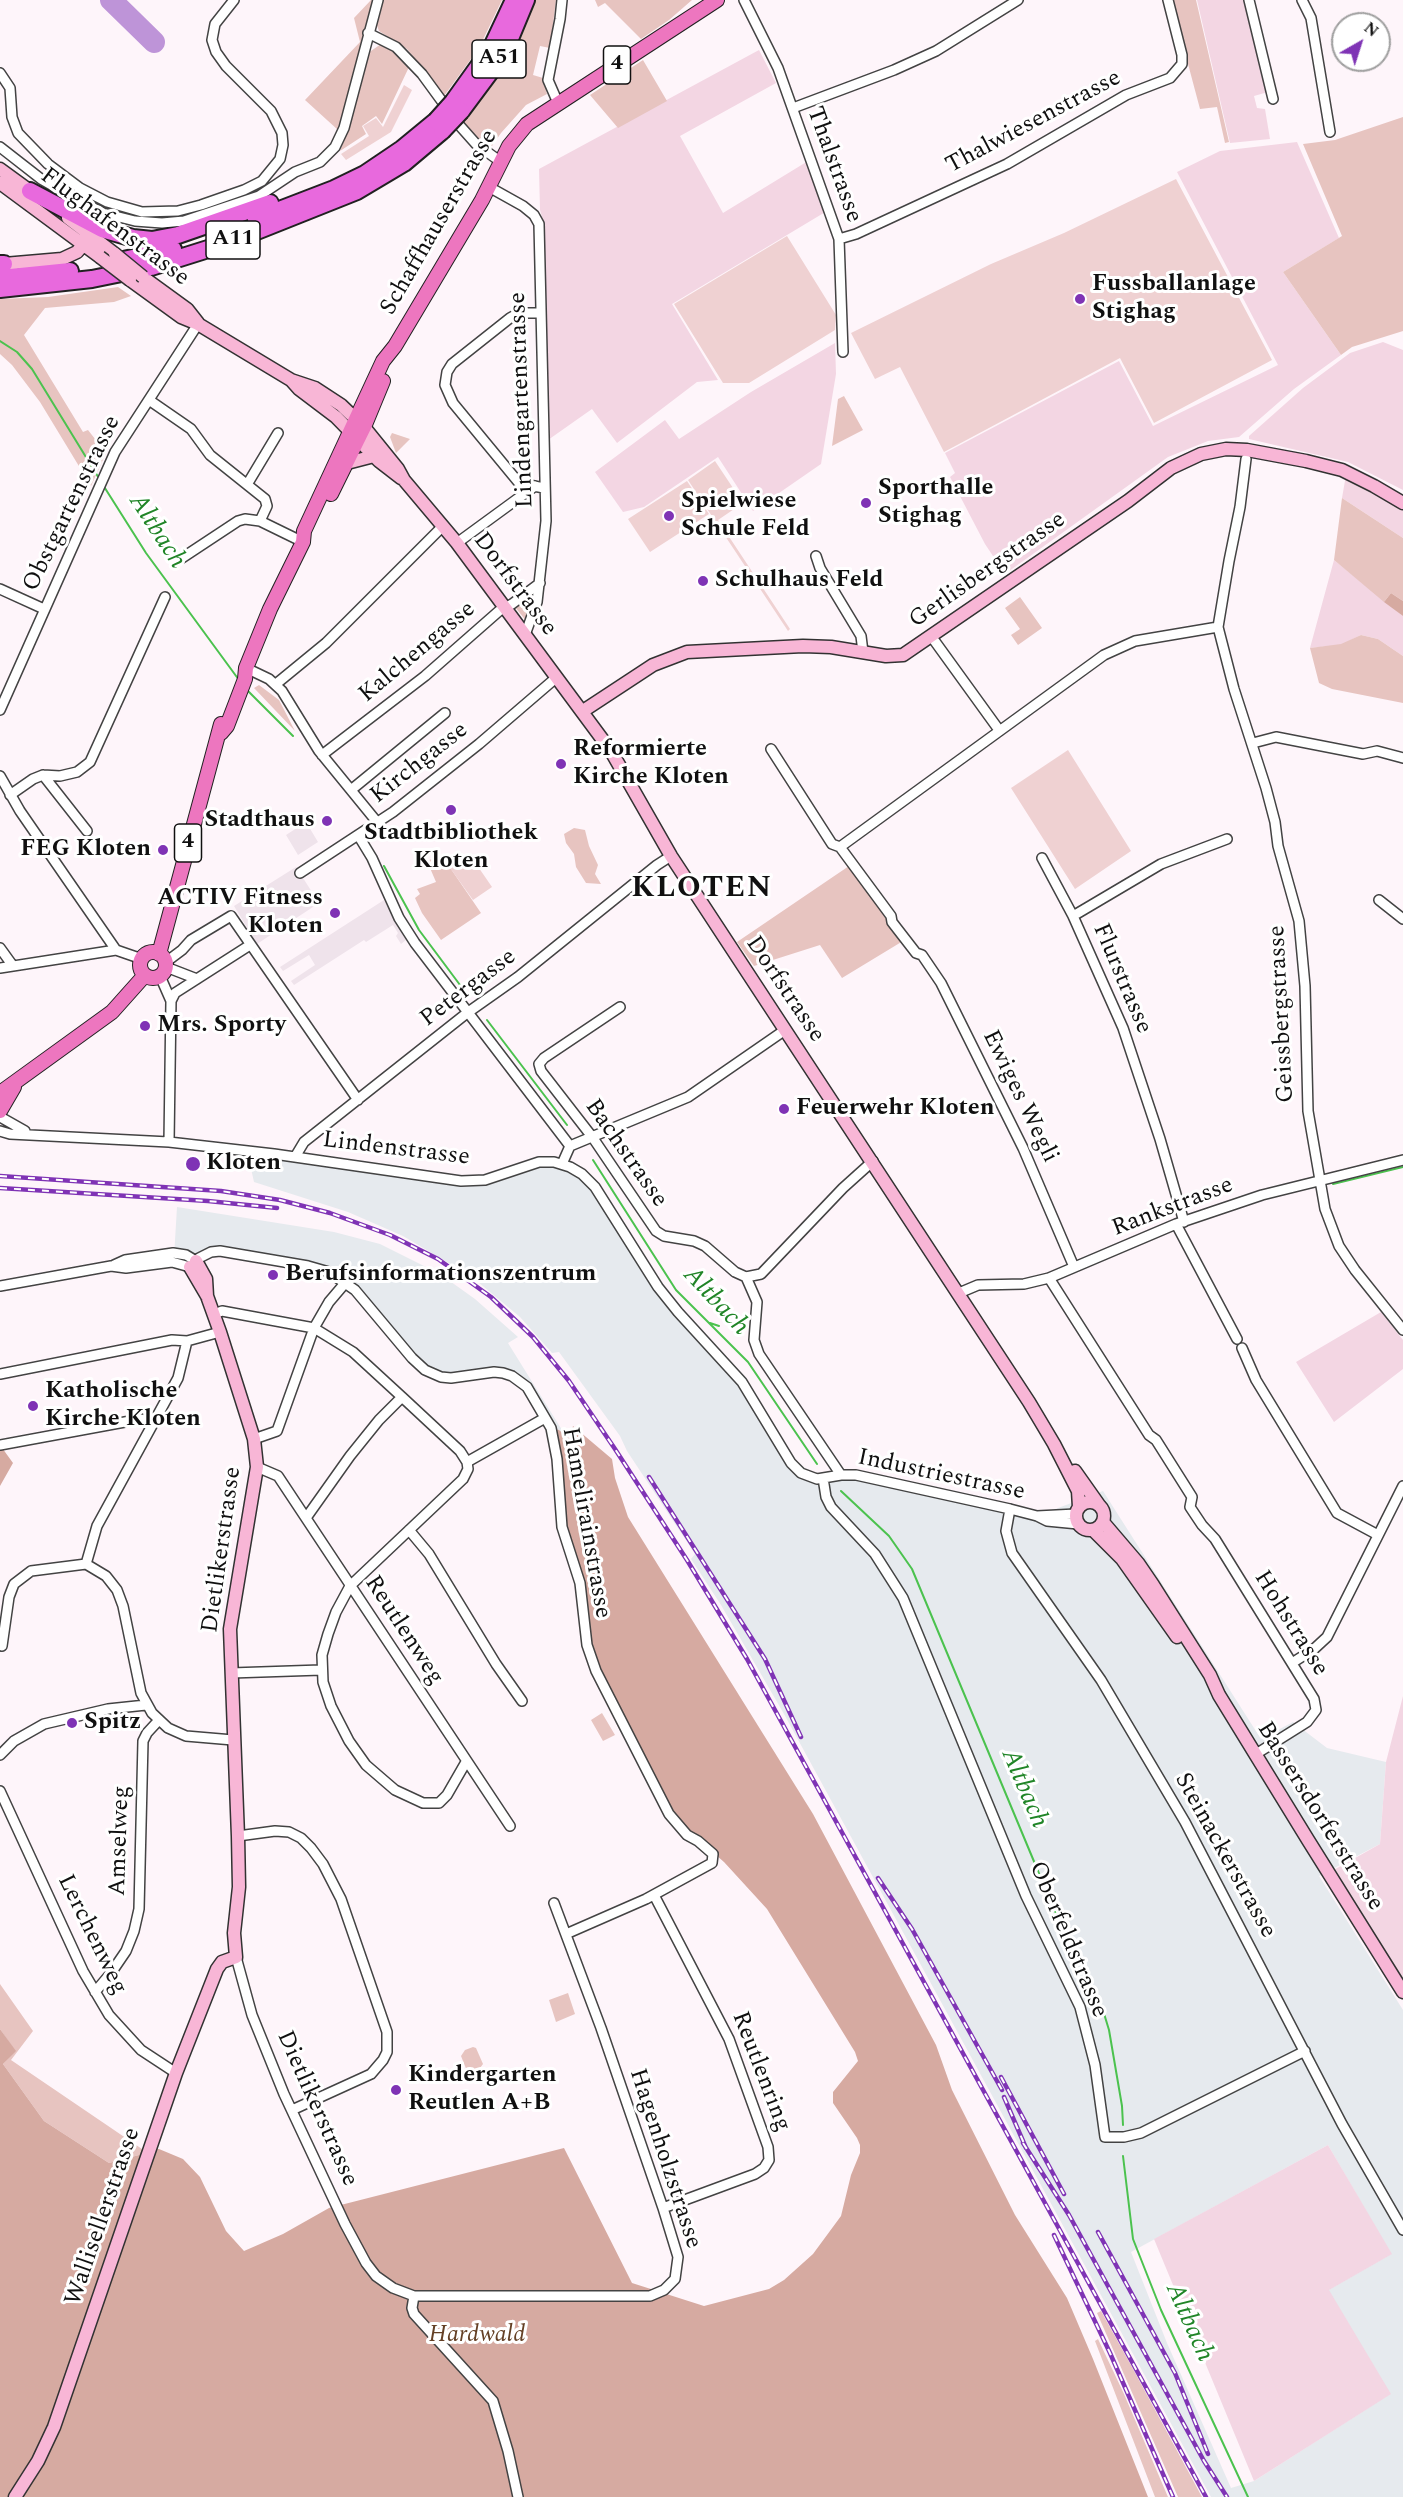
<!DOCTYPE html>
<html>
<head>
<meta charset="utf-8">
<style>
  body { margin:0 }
  #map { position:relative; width:1403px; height:2497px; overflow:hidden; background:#fef5fa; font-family:Spectral,serif }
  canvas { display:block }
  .north { position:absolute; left:1331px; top:12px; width:60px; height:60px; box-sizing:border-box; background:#fff; border:2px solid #9f9f9f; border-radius:50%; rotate:39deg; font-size:16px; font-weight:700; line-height:24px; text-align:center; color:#101010 }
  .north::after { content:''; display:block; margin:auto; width:21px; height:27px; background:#7f33b5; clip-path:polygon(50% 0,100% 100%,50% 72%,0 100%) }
</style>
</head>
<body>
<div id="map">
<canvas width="1403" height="2497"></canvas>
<div class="north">N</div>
</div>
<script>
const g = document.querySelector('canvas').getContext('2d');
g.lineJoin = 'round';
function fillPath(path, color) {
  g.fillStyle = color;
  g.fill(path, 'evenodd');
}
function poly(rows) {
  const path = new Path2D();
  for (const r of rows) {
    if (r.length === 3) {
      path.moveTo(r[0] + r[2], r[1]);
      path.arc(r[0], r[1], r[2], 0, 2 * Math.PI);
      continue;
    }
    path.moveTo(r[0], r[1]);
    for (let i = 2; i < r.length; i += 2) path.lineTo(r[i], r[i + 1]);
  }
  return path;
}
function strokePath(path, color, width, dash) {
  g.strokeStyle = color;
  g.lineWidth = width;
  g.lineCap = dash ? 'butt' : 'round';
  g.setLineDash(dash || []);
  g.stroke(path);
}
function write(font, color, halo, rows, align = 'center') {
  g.font = font + ' Spectral,serif';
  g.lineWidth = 6;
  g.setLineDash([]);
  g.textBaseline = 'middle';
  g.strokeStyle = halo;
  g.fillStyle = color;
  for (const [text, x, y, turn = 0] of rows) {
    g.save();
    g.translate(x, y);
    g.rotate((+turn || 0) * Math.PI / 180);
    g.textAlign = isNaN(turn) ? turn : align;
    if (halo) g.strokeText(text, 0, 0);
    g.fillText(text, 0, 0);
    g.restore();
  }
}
fillPath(poly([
  [248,1155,461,1181,544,1162,587,1177,658,1286,734,1373,778,1443,807,1476,841,1475,1037,1516,1103,1491,1261,1739,1293,1722,1327,1748,1386,1762,1380,1844,1319,1876,1403,2010,1403,2497,1211,2497,784,1714,721,1605,691,1559,695,1554,627,1451,620,1436,559,1352,552,1353,520,1317,472,1277,403,1236,348,1212,254,1182],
  [1328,2145,1391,2254,1328,2290,1390,2394,1254,2481,1231,2488,1167,2343,1131,2252],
  [177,1207,334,1232,380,1244,440,1274,475,1299,518,1337,508,1343,562,1430,570,1440,559,1430,551,1428,532,1395,512,1376,434,1375,338,1277,220,1251,190,1267,174,1257]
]), '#e6eaee');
fillPath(poly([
  [1197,0,1246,0,1268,92,1254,96,1257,108,1265,109,1270,139,1230,143],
  [759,50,776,83,680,136,723,213,808,161,827,211,672,304,718,380,697,382,617,443,592,409,548,440,543,220,540,210,539,169],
  [1297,142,1339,238,1283,272,1341,355,1294,389,1239,437,1208,441,1168,457,1005,574,985,544,950,477,955,473,945,453,1119,361,1153,426,1278,365,1177,172,1220,151],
  [1383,342,1403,350,1403,490,1348,462,1249,439,1249,436,1303,388,1350,353],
  [835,343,836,374,821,464,753,511,718,457,644,507,623,512,595,472,665,420,679,439,751,392],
  [1346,475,1403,506,1403,538,1342,498],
  [1334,560,1403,616,1403,656,1378,639,1361,635,1341,645,1310,648],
  [1381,1312,1403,1340,1403,1369,1334,1422,1296,1362],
  [1403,1696,1403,1982,1332,1871,1380,1844,1386,1762],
  [1328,2145,1392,2254,1329,2290,1391,2394,1254,2481,1154,2239]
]), '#f3d6e3');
fillPath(poly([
  [371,0,373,0,338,130,305,100,360,42,354,18],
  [382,0,502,0,479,48,444,96,407,49,379,31,376,23],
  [533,0,556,0,550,48,540,46,533,75,543,78,547,94,526,105,501,133,492,146,483,145,462,121],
  [595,0,692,0,669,20,641,39,605,3,598,7],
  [1171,0,1196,0,1229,142,1225,143,1217,107,1200,109],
  [381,44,393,50,409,67,382,124,376,116,362,126,366,134,340,151,347,133,368,53],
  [643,60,667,101,618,128,590,95],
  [1403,117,1403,331,1352,347,1341,355,1283,272,1342,236,1303,144,1335,140],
  [118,287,131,296,114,302,45,308,24,335,83,432,88,430,106,453,91,486,40,402,12,365,0,354,0,299,48,297],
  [844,396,863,430,832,446,838,399],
  [392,433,410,439,396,453,390,437],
  [1342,498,1403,538,1403,601,1391,593,1384,602,1334,560],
  [535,593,536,593,527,622,515,607],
  [1020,597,1042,628,1018,645,1011,635,1020,629,1005,608],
  [1361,635,1378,639,1403,656,1403,703,1332,689,1319,683,1310,648,1341,644],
  [259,685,279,700,295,731,254,688],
  [574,828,585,830,589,846,598,865,595,874,601,884,586,883,576,867,574,854,566,843,564,834],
  [446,853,455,865,451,869,481,913,441,940,422,913,415,898,420,894,417,889,436,882,427,861],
  [849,866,903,941,842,978,820,945,754,966,737,942],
  [602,1713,615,1735,603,1741,591,1720],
  [0,1984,33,2031,11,2060,142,2149,139,2155,109,2163,44,2121,3,2064,15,2051,0,2029],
  [568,1993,575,2014,556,2022,549,2000],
  [473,2047,476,2048,483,2064,474,2076,469,2076,461,2056,465,2050],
  [1101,2311,1133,2369,1202,2497,1178,2497,1097,2313],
  [1098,2339,1124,2394,1168,2497,1155,2497,1095,2341]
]), '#e7c4c0');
fillPath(poly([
  [1391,593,1403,601,1403,616,1384,602],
  [573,1426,612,1459,615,1478,628,1517,813,1814,936,2045,952,2090,1015,2215,1067,2298,1093,2359,1148,2497,0,2497,0,2029,16,2051,3,2064,44,2121,109,2163,139,2155,142,2149,159,2149,183,2159,200,2177,226,2231,244,2251,283,2234,329,2208,564,2148,632,2283,704,2306,769,2289,784,2280,813,2254,841,2216,851,2175,860,2153,860,2145,857,2138,833,2103,833,2092,858,2061,855,2052,767,1909,724,1862,669,1814,596,1671,580,1583,566,1545,551,1428,559,1430,570,1439],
  [0,1445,13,1463,0,1486]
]), '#d6aaa1');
fillPath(poly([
  [404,85,412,90,391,132,346,160,341,154,369,136,363,126,376,118,383,127],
  [1176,179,1272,360,1154,423,1120,358,944,452,900,367,875,379,851,333,991,264,1064,233],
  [787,236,836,315,835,330,749,383,723,383,674,304],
  [715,461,743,503,718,520,790,629,788,631,688,480],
  [687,481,709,514,650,552,628,519],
  [1068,750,1131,851,1075,889,1011,788],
  [470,855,492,887,473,900,450,868]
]), '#efd1d2');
fillPath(poly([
  [306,822,318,842,298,855,286,835],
  [296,867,319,903,257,944,234,906],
  [384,900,406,940,401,944,396,936,398,933,393,925,366,942,364,940,294,985,291,981,315,965,309,955,283,971,280,967]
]), '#efe3eb');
strokePath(poly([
  [0,341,17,352,32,369,100,480],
  [103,485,146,553,239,680],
  [246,689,293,736],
  [384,866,419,930,466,993],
  [487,1020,567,1125],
  [593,1160,676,1290,748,1362,817,1464],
  [1333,1184,1403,1167],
  [710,1323,719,1326],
  [841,1491,889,1536,912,1569,1053,1907,1102,2007,1109,2030,1122,2106,1123,2125],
  [1123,2156,1133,2239,1161,2310,1248,2497]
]), '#4bc24e', 2);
strokePath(poly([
  [111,0,154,42]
]), '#be94d8', 22);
const street = poly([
  [744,0,778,68,839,239,843,352],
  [1249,0,1273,99],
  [1302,0,1311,18,1330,132],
  [368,33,396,47,422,74,460,126,476,144,501,162],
  [0,73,10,88,12,117,18,133,48,164,80,188,107,202,142,212,178,211,201,205,244,190,262,181,280,159,283,145,282,133,271,111,226,66,216,52,212,40,215,24,234,0],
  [558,103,548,80,560,19,562,0],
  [793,108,894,70,936,51,1018,0],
  [0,147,41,179,69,195,103,213,135,221,162,223,184,221,259,196,295,172,320,162,335,147,344,128,378,0],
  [489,187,523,206,534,215,539,224,546,521,537,602,525,635],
  [839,239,856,234,1007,164,1126,95,1170,78,1182,64,1182,55,1168,0],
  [539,313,519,313,510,318,452,364,447,372,445,385,453,403,519,483,544,488],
  [149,400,191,429,210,455,265,499,267,506,260,521],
  [1246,459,1240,507,1229,561,1218,627,1234,689,1266,788,1275,822,1278,846,1299,921,1305,986,1308,1111,1325,1209,1339,1246,1355,1270,1403,1330],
  [248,483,278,433],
  [457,543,535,486],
  [816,556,820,568,861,636,863,652],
  [182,558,238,521,245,519,260,521,303,542],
  [0,589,44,609],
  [931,636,999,730],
  [246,668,269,679,282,691,319,751,377,822],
  [276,684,326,643,443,526],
  [0,710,115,452,198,324],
  [1253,743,1276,737,1363,754,1377,751,1403,758],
  [771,749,832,844,840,847,891,916,892,922,916,953,922,955,941,983,1023,1148,1074,1267],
  [322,755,425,676,499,611,512,604,540,583],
  [43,775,87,831],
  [0,776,20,811,116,950],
  [351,790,445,713],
  [10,795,33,779,43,775,60,776,77,772,90,762,165,597],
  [358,835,372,858,399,918,415,943,570,1146],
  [840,847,1104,655,1135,641,1218,627],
  [1042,858,1073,916,1123,1028,1160,1139,1184,1222],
  [300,873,393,812,479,744,557,677],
  [1379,900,1403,919],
  [1073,916,1161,864,1227,839],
  [0,948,13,966],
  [166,962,182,950,191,940,231,916,358,1100],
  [166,967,197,979],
  [0,968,116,950,142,959],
  [160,976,171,1001],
  [620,1007,544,1058,539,1064,541,1071,593,1138,656,1231,664,1236,694,1241,705,1246,735,1272,746,1277,757,1302,754,1340,759,1354,841,1475],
  [2,1118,25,1131],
  [0,1131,10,1134,169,1142,274,1154,461,1181,485,1180,539,1162,554,1162,570,1167,582,1174,595,1187,658,1287,678,1312,742,1382,791,1463,801,1473,817,1479,841,1475,856,1475,1010,1509,1037,1516,1047,1521,1078,1524],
  [169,1142,171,1001,175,993,250,945],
  [295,1157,304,1142,467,1013,518,977,657,865,671,856],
  [562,1164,570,1146,688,1097,785,1030],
  [1176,1224,1237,1339],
  [114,1265,125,1260,173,1253,186,1255,196,1261],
  [746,1277,761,1274,843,1188,873,1161],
  [1049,1278,1149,1435,1156,1440,1192,1497,1190,1507,1202,1525,1215,1539,1314,1699,1316,1710,1307,1722,1256,1754],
  [0,1286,111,1266,126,1268,172,1262,190,1267,199,1258,211,1252,220,1251,308,1266,329,1272,355,1290,412,1358,425,1370,441,1377,451,1378,494,1372,503,1373,512,1376,527,1387,551,1428,557,1459,562,1527,580,1583,587,1645,596,1671,669,1814,687,1835,698,1841,713,1854,712,1863,646,1899,566,1934],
  [959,1293,978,1285,1024,1284,1049,1278,1176,1224,1262,1195,1403,1160],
  [214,1314,222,1311,314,1328,353,1352,402,1397,379,1420,350,1456,306,1518],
  [1242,1348,1256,1380,1337,1513,1378,1535],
  [0,1374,172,1340,187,1341,220,1332],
  [402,1397,460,1451,467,1462,468,1469,463,1479,350,1586,336,1612,328,1634,322,1655,323,1682,331,1706,349,1741,366,1765,395,1790,423,1803,439,1803,447,1795,466,1762],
  [254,1439,277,1431,314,1328,329,1302,346,1282],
  [0,1445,141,1419,153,1422],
  [467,1462,545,1418],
  [257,1467,278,1476,510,1826],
  [823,1478,826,1497,831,1507,875,1554,903,1598,1026,1896,1080,2007,1095,2065,1105,2137,1124,2137,1141,2133,1305,2051],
  [1010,1509,1006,1531,1012,1553,1101,1680,1185,1822,1342,2124,1403,2230],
  [1037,1516,1076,1514],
  [409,1530,429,1554,496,1664,522,1701],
  [86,1564,97,1526,178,1378,187,1341],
  [2,1646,9,1597,14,1584,31,1571,86,1564,106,1576,117,1590,123,1606,141,1693,152,1713,168,1728,186,1736,233,1740],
  [1292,1663,1314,1649,1327,1637,1403,1486],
  [231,1673,321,1670],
  [0,1755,14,1741,44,1724,108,1709,146,1705],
  [0,1791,83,1971,109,2015,141,2050,176,2073],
  [238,1836,275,1831,289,1832,301,1838,311,1848,323,1864,341,1899,387,2032,387,2052,383,2060,371,2074,292,2110],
  [654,1895,729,2039,768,2147,769,2160,764,2168,755,2174,663,2208],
  [236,1957,252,2015,284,2094,345,2224,366,2263,376,2276,393,2288,414,2296,650,2296,664,2290,675,2279,678,2257,663,2208,601,2028,554,1903],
  [95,1992,111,1973,126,1951,134,1931,139,1909,143,1741,147,1733,159,1720],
  [414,2296,412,2308,414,2314,493,2401,508,2451,518,2497]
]);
const secondary = poly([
  [0,169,37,196],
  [0,183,100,257],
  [68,218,115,254],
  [4,264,62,259,77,252,88,239],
  [143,277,187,309,198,323],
  [130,280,181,317,198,324,291,380,299,389,336,417,379,461,401,478],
  [291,380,315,388,341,405,364,427,398,469,404,480,457,543,611,751,671,856,1029,1402,1054,1444,1078,1491,1079,1507],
  [347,463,374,456],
  [583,711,653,665,687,652,803,646,831,647,886,656,903,655,1128,501,1171,468,1201,454,1226,449,1247,450,1306,461,1342,470,1374,486,1403,503],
  [196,1261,206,1279,207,1296],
  [1075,1471,1099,1505],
  [1090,1516,14],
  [1103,1522,1138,1563,1153,1585,1210,1675,1219,1695,1308,1840,1403,1992],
  [1093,1530,1122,1559,1177,1637],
  [15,2497,38,2461,54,2427,176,2073,217,1969,222,1962,236,1957,234,1933,239,1887,238,1836,230,1629,257,1467,254,1439,220,1332,207,1296,190,1267]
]);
const primary = poly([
  [331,494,364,427,383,381],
  [221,733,227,726,245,679,246,668,270,609,303,542,304,531,383,361,395,346,482,200,509,146,527,124,717,0],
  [153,965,13],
  [159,954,221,724],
  [0,1093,112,1012,145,975],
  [0,1111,14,1087]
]);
const highway = poly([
  [453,102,491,49,514,0],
  [461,111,496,64,509,41,526,0],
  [30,191,102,229,133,238,152,240,178,235,270,203],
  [256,219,334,189,365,174,402,149,436,121],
  [110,263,173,249],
  [0,264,4,264],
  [0,278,70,271],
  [0,289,92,279,151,267,224,244,357,191,404,163,442,131]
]);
strokePath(street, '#434343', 12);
strokePath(secondary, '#323232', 15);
strokePath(primary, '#212121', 16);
strokePath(highway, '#212121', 20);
strokePath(street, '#fff', 9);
strokePath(secondary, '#f8b6d6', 12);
strokePath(primary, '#ed76bf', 14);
strokePath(highway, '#e869dd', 16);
const rail = poly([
  [0,1176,221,1191,280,1200,330,1213,390,1235,438,1259,491,1297,533,1337,569,1381,615,1449,687,1560,747,1659,1206,2497],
  [0,1188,208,1201,277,1208],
  [649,1477,765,1659,801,1737],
  [878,1878,912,1929,1002,2090],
  [1001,2077,1064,2194],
  [1004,2097,1026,2148],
  [1023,2143,1069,2215,1204,2461,1227,2497],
  [1098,2232,1175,2373,1208,2454],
  [1054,2235,1110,2353,1173,2497]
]);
strokePath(rail, '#7f33b5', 4.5);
strokePath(rail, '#fff', 2, [7]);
const secondaryBridge = poly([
  [115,254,143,277],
  [100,257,130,280]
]);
const highwayBridge = poly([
  [436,121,453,102],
  [442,131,461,111]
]);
strokePath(secondaryBridge, '#323232', 15, []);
strokePath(highwayBridge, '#212121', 20, []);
strokePath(secondaryBridge, '#f8b6d6', 12);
strokePath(highwayBridge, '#e869dd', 16);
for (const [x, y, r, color] of [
  [1080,299,6,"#7f33b5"],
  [866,503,6,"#7f33b5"],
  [669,516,6,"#7f33b5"],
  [703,581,6,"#7f33b5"],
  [561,764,6,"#7f33b5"],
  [451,810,6,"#7f33b5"],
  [327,821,6,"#7f33b5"],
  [163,850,6,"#7f33b5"],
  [335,913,6,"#7f33b5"],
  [145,1026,6,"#7f33b5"],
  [784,1109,6,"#7f33b5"],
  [193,1164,8,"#7f33b5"],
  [273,1275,6,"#7f33b5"],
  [33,1406,6,"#7f33b5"],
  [72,1723,6,"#7f33b5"],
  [396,2090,6,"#7f33b5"]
]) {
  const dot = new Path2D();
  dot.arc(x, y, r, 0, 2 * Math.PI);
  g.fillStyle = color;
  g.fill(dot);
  strokePath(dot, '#fff', 2);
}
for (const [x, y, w] of [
  [499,59,54],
  [617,65,27],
  [233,240,54],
  [188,843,27]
]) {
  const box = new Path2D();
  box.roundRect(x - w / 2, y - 19, w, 38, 4.5);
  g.fillStyle = '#fff';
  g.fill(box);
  strokePath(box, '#101010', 1.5);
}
write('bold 22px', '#101010', null, [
  ["A51",499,59],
  ["4",617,65],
  ["A11",233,240],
  ["4",188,843]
]);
write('24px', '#101010', '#fff', [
  ["Thalwiesenstrasse",1034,123,-28],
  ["Thalstrasse",833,165,70],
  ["Schaffhauserstrasse",440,223,-60],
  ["Flughafenstrasse",114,228,37],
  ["Lindengartenstrasse",523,400,-92],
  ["Obstgartenstrasse",73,504,-64],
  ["Gerlisbergstrasse",988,571,-35],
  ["Dorfstrasse",514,585,53],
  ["Kalchengasse",418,653,-40],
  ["Kirchgasse",420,764,-38],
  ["Flurstrasse",1121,979,67],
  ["Petergasse",469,989,-37],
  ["Dorfstrasse",784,990,56],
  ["Geissbergstrasse",1283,1014,-93],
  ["Ewiges Wegli",1019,1097,64],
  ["Lindenstrasse",396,1150,7],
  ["Bachstrasse",625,1154,55],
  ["Rankstrasse",1173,1208,-21],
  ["Industriestrasse",941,1476,12],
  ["Hamelirainstrasse",585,1523,80],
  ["Dietlikerstrasse",223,1550,-82],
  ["Hohstrasse",1290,1624,58],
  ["Reutlenweg",403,1631,57],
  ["Bassersdorferstrasse",1319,1817,58],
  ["Amselweg",121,1841,-88],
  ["Steinackerstrasse",1224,1856,61],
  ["Lerchenweg",91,1935,64],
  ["Oberfeldstrasse",1067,1940,67],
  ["Reutlenring",760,2072,69],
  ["Dietlikerstrasse",316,2109,66],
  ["Hagenholzstrasse",664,2159,72],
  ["Wallisellerstrasse",104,2217,-71]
]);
write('bold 24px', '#101010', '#fff', [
  ["Fussballanlage",1092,285],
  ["Stighag",1092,313],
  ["Sporthalle",878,489],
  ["Stighag",878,517],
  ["Spielwiese",681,502],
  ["Schule Feld",681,530],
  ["Schulhaus Feld",715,581],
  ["Reformierte",573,750],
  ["Kirche Kloten",573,778],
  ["Stadthaus",315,821,"right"],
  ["Stadtbibliothek",451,834,"center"],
  ["Kloten",451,862,"center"],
  ["FEG Kloten",151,850,"right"],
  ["ACTIV Fitness",323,899,"right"],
  ["Kloten",323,927,"right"],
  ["Mrs. Sporty",157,1026],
  ["Feuerwehr Kloten",796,1109],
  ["Kloten",206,1164],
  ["Berufsinformationszentrum",285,1275],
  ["Katholische",45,1392],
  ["Kirche Kloten",45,1420],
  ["Spitz",84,1723],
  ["Kindergarten",408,2076],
  ["Reutlen A+B",408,2104]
], 'left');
write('italic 24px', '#644025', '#fff', [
  ["Hardwald",477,2336]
]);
write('italic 26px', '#208527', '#fff', [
  ["Altbach",156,532,57],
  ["Altbach",715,1302,47],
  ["Altbach",1023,1789,67],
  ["Altbach",1188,2323,66]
]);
g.letterSpacing = '1.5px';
write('bold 30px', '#101010', '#fff', [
  ["KLOTEN",702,890]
]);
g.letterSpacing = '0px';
</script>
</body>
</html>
